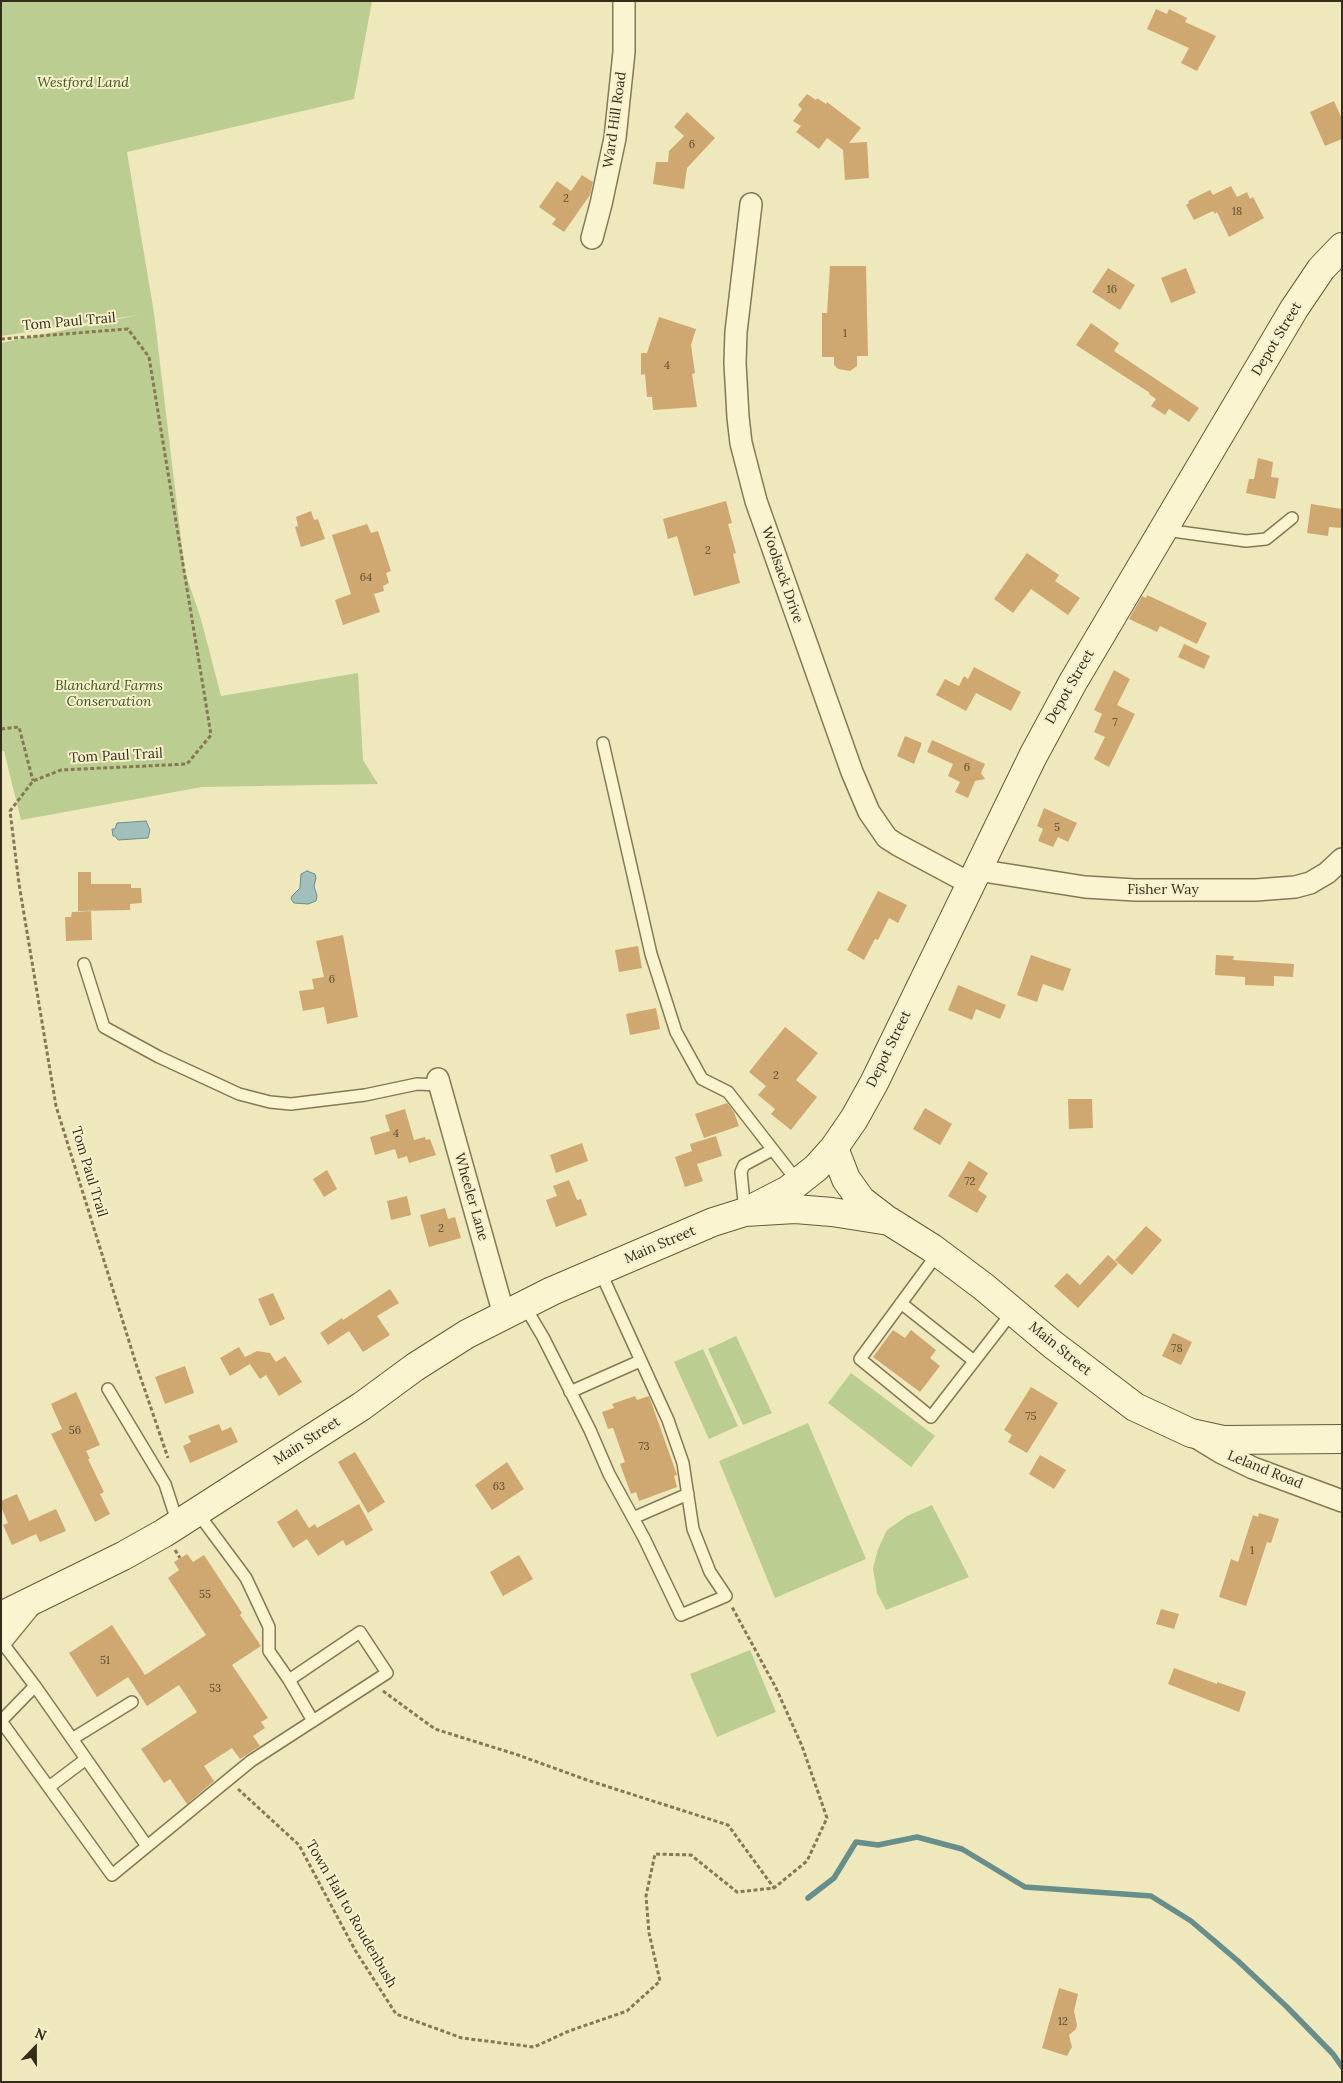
<!DOCTYPE html>
<html>
<head>
<meta charset="utf-8">
<style>
  body { margin:0 }
  #map { position:relative; width:1343px; height:2083px; overflow:hidden; background:#efe8bd; font-family:Lora,serif }
  canvas { display:block }
  .frame { position:absolute; inset:0; border:2px solid #362c1b; pointer-events:none }
  .north { position:absolute; left:10px; top:2023px; width:50px; height:50px; -webkit-text-stroke:4px #f6f1cc; paint-order:stroke; rotate:22deg; font-size:14px; font-weight:700; line-height:20px; text-align:center; color:#362c1b }
  .north::after { content:''; display:block; margin:auto; width:18px; height:22px; background:#362c1b; clip-path:polygon(50% 0,100% 100%,50% 72%,0 100%) }
</style>
</head>
<body>
<div id="map">
<canvas width="1343" height="2083"></canvas>
<div class="frame"></div>
<div class="north">N</div>
</div>
<script>
const g = document.querySelector('canvas').getContext('2d');
g.lineJoin = 'round';
function fillPath(path, color) {
  g.fillStyle = color;
  g.fill(path, 'evenodd');
}
function poly(rows) {
  const path = new Path2D();
  for (const r of rows) {
    path.moveTo(r[0], r[1]);
    for (let i = 2; i < r.length; i += 2) path.lineTo(r[i], r[i + 1]);
  }
  return path;
}
function strokePath(path, color, width, dash) {
  g.strokeStyle = color;
  g.lineWidth = width;
  g.lineCap = dash ? 'butt' : 'round';
  g.setLineDash(dash || []);
  g.stroke(path);
}
function write(font, color, halo, rows, align = 'center') {
  g.font = font + ' Lora,serif';
  g.lineWidth = 4;
  g.setLineDash([]);
  g.textBaseline = 'middle';
  g.strokeStyle = halo;
  g.fillStyle = color;
  for (const [text, x, y, turn = 0] of rows) {
    g.save();
    g.translate(x, y);
    g.rotate((+turn || 0) * Math.PI / 180);
    g.textAlign = isNaN(turn) ? turn : align;
    if (halo) g.strokeText(text, 0, 0);
    g.fillText(text, 0, 0);
    g.restore();
  }
}
fillPath(poly([
  [1,1,372,1,354,99,127,152,154,313,185,572,201,619,221,696,358,673,363,760,378,784,202,787,21,820,4,751,1,751,1,343,138,315,1,336],
  [736,1336,772,1413,743,1425,708,1349],
  [703,1349,738,1426,709,1439,674,1362],
  [851,1373,935,1436,911,1467,828,1403],
  [808,1423,866,1559,775,1598,719,1461],
  [932,1505,969,1577,886,1610,877,1593,873,1568,878,1549,887,1530,907,1516],
  [750,1650,776,1712,717,1737,690,1674]
]), '#bccd91');
const water = poly([
  [146,821,150,830,148,838,118,840,115,836,113,836,112,829,115,829,117,823,146,821],
  [307,871,315,874,316,878,314,886,317,896,316,901,308,904,294,903,291,899,292,896,300,888,301,874,307,871]
]);
fillPath(water, '#a1c0bc');
strokePath(water, '#688e8b', 1);
strokePath(poly([
  [808,1898,834,1878,856,1842,878,1845,917,1837,962,1849,1025,1887,1151,1896,1191,1921,1238,1961,1287,2007,1333,2054,1342,2067]
]), '#688e8b', 5.5);
fillPath(poly([
  [1156,9,1167,14,1169,9,1187,18,1185,22,1216,36,1197,71,1181,63,1189,48,1147,29],
  [807,94,816,100,817,98,826,104,827,102,861,128,849,143,867,142,869,178,845,180,843,150,827,138,819,149,796,132,801,126,793,121,802,109,798,105],
  [1334,101,1342,119,1342,139,1325,146,1310,112],
  [687,112,715,138,687,168,684,189,653,184,656,162,668,162,669,151,684,136,674,127],
  [582,175,593,182,590,195,564,232,552,224,556,219,539,207,557,181,571,191],
  [1231,186,1237,197,1247,192,1250,199,1253,197,1264,218,1229,237,1217,212,1215,214,1213,211,1194,220,1186,205,1189,203,1188,201,1210,190,1213,195],
  [830,266,866,266,868,356,857,356,857,366,850,371,838,369,834,365,834,357,822,357,822,313,827,313],
  [1108,268,1135,285,1120,310,1092,292],
  [1186,268,1196,293,1171,303,1161,278],
  [659,317,696,329,691,345,695,373,692,374,697,407,653,410,652,397,647,397,645,374,641,375,641,353,647,353],
  [1091,323,1119,343,1114,351,1199,408,1189,422,1169,409,1165,415,1151,406,1156,399,1149,394,1150,393,1076,345],
  [1258,458,1273,462,1271,477,1279,478,1275,499,1246,493,1249,479,1254,479],
  [726,501,732,523,728,524,736,553,733,554,740,583,694,596,677,536,668,539,663,519],
  [1311,504,1342,509,1342,528,1329,527,1328,536,1307,533],
  [311,511,314,520,318,519,325,539,301,547,295,527,298,526,296,517],
  [367,524,371,533,378,531,391,571,386,573,389,583,383,586,384,591,374,594,380,612,343,625,335,600,351,594,332,535],
  [1027,553,1059,575,1055,581,1080,598,1068,615,1031,589,1013,613,994,599],
  [1147,595,1207,623,1197,644,1160,626,1157,632,1129,619,1142,596,1146,598],
  [1184,644,1210,656,1204,669,1178,657],
  [974,667,1021,692,1011,711,976,693,966,711,936,695,945,679,959,686,964,676,968,679],
  [1114,670,1130,679,1117,705,1135,714,1109,767,1094,759,1105,737,1094,732,1102,714,1094,710],
  [905,736,922,743,914,764,897,756],
  [932,740,985,764,981,773,985,779,975,781,968,798,955,792,960,782,948,776,953,764,927,752],
  [1044,808,1077,823,1068,842,1058,837,1053,847,1038,841,1043,829,1037,826],
  [78,872,91,872,91,884,131,884,131,888,141,888,142,903,130,904,130,910,78,911],
  [878,891,907,905,898,923,889,918,878,940,875,939,864,960,847,950],
  [91,911,92,940,66,941,65,917,71,917,72,912],
  [343,935,358,1017,327,1024,324,1007,303,1011,299,991,314,989,312,979,324,977,316,941],
  [638,946,642,968,619,972,615,950],
  [1031,955,1071,969,1063,991,1043,984,1037,1002,1017,995],
  [1216,955,1234,956,1233,960,1294,964,1293,977,1274,976,1274,986,1245,985,1245,977,1215,975],
  [958,985,1006,1005,1000,1019,976,1009,972,1020,948,1010],
  [656,1008,660,1029,630,1035,626,1014],
  [785,1027,818,1053,796,1080,817,1097,791,1130,771,1114,775,1109,758,1095,766,1086,749,1072],
  [1068,1099,1092,1099,1093,1128,1069,1129],
  [727,1103,734,1112,739,1126,704,1138,695,1114],
  [925,1108,952,1124,940,1145,913,1129],
  [405,1109,414,1140,425,1137,426,1140,430,1139,436,1155,409,1163,407,1156,398,1159,395,1149,375,1155,370,1137,390,1131,385,1115],
  [716,1136,722,1156,697,1164,703,1181,685,1187,675,1157,692,1151,690,1144],
  [582,1143,588,1161,556,1173,550,1155],
  [969,1161,988,1173,978,1190,987,1196,977,1213,948,1196],
  [327,1170,337,1189,324,1197,313,1179],
  [569,1180,577,1200,581,1199,587,1215,556,1227,546,1200,557,1196,553,1186],
  [407,1196,411,1215,391,1220,387,1201],
  [445,1208,448,1219,455,1217,461,1238,429,1247,420,1215],
  [1146,1226,1162,1240,1132,1275,1115,1260],
  [1108,1255,1118,1264,1078,1308,1054,1286,1067,1273,1080,1285],
  [390,1289,399,1303,377,1316,390,1335,363,1352,349,1331,328,1345,320,1333,342,1318,343,1320],
  [273,1293,285,1319,270,1326,258,1299],
  [893,1330,905,1338,911,1330,936,1350,930,1358,940,1366,920,1392,873,1357],
  [1173,1333,1192,1342,1181,1365,1162,1356],
  [239,1347,245,1357,257,1351,270,1353,276,1362,285,1356,302,1382,279,1396,266,1375,260,1379,247,1360,250,1364,230,1376,220,1358],
  [185,1366,194,1393,165,1404,155,1377],
  [1031,1387,1058,1403,1027,1453,1008,1442,1012,1435,1004,1430],
  [76,1392,100,1445,86,1451,90,1459,88,1459,104,1492,100,1494,110,1514,95,1522,51,1434,62,1429,51,1404],
  [635,1396,637,1400,649,1396,677,1475,674,1476,677,1487,639,1501,636,1492,631,1494,620,1464,625,1462,613,1428,608,1429,602,1412,614,1408,612,1404],
  [219,1424,222,1431,231,1427,238,1442,190,1463,183,1446,191,1442,188,1436],
  [355,1452,385,1502,368,1513,338,1462],
  [1040,1455,1066,1470,1054,1489,1029,1474],
  [507,1462,524,1489,492,1510,475,1485],
  [17,1494,29,1521,56,1509,66,1531,40,1542,36,1534,12,1545,3,1525,8,1523,1,1507,1,1501],
  [359,1504,373,1530,346,1546,343,1540,318,1556,307,1539,293,1548,277,1522,297,1509,309,1528,315,1524,317,1528],
  [1259,1513,1279,1519,1271,1543,1267,1542,1246,1606,1219,1597,1231,1559,1238,1562,1253,1515,1258,1517],
  [187,1554,193,1562,204,1555,242,1613,240,1615,261,1646,232,1665,268,1718,261,1722,265,1728,253,1736,260,1746,240,1759,232,1748,204,1766,214,1781,187,1804,170,1779,164,1783,141,1749,197,1712,179,1685,147,1706,128,1677,97,1697,69,1653,112,1625,145,1675,206,1635,168,1578,179,1570,174,1562],
  [519,1555,533,1579,503,1596,490,1572],
  [1161,1609,1179,1614,1174,1629,1156,1624],
  [1174,1668,1217,1684,1217,1682,1246,1692,1239,1712,1168,1684],
  [1059,1988,1078,1994,1074,2011,1077,2025,1076,2029,1069,2035,1072,2047,1067,2056,1042,2048]
]), '#cfa871');
const service = poly([
  [1165,530,1246,541,1266,539,1292,518],
  [603,743,651,954,676,1032,702,1079,728,1092,798,1182],
  [84,964,104,1027,159,1057,239,1094,270,1102,291,1104,365,1095,417,1084,439,1085],
  [745,1212,741,1172,744,1165,772,1150],
  [938,1253,860,1359,931,1417,1013,1311],
  [901,1303,974,1361],
  [524,1305,543,1337,590,1430,609,1474,644,1538,681,1615,726,1596,710,1572,693,1529,683,1463,668,1420,600,1271],
  [108,1389,165,1484,178,1524],
  [570,1392,640,1361],
  [633,1518,688,1494],
  [1,1641,35,1686,1,1721,112,1875,251,1761,387,1673,360,1632,289,1680,269,1651,269,1627,246,1578,197,1512],
  [289,1680,313,1721],
  [35,1686,147,1846],
  [72,1739,132,1702],
  [49,1787,86,1759]
]);
const minor = poly([
  [751,204,736,332,735,363,738,417,741,443,756,501,852,772,869,812,887,838,898,845,971,884],
  [592,238,601,204,615,138,624,52,624,1],
  [977,870,1085,887,1135,890,1256,890,1295,887,1310,883,1327,873,1342,859],
  [438,1079,504,1315],
  [1199,1439,1222,1453,1253,1468,1342,1501],
  [1,1641,33,1602]
]);
const secondary = poly([
  [755,1207,788,1190,816,1168,834,1148],
  [887,1220,861,1200,846,1179,834,1148,854,1119,874,1083,1033,756,1073,682,1294,309,1321,269,1342,247],
  [1,1616,123,1556,164,1533,362,1406,415,1367,467,1334,552,1291,713,1222,745,1212,795,1209,832,1212,889,1221,932,1248,984,1287,1052,1344,1135,1407,1191,1433,1223,1440,1342,1439]
]);
strokePath(service, '#877855', 14);
strokePath(minor, '#877855', 24);
strokePath(secondary, '#695939', 30);
strokePath(poly([
  [1,339,128,329,149,357,211,735,187,764,61,770,33,781,10,811,19,884,56,1106,137,1367,168,1458],
  [1,729,19,727,33,781],
  [175,1550,180,1558],
  [383,1691,435,1729,518,1755,587,1780,728,1825,774,1888],
  [238,1789,299,1845,355,1950,396,2014,462,2038,534,2047,569,2031,627,2011,660,1981,649,1933,646,1896,655,1854,691,1855,737,1892,774,1888,807,1861,827,1818,802,1746,776,1688,732,1607]
]), '#877855', 3, [4, 2.5]);
strokePath(service, '#faf4d0', 11);
strokePath(minor, '#faf4d0', 21);
strokePath(secondary, '#faf4d0', 28);
write('11px', '#5c4b30', null, [
  ["6",692,145],
  ["2",566,199],
  ["18",1237,212],
  ["16",1112,290],
  ["1",845,334],
  ["4",667,366],
  ["2",708,551],
  ["64",366,578],
  ["7",1115,723],
  ["6",967,768],
  ["5",1057,828],
  ["6",332,980],
  ["2",776,1076],
  ["4",396,1134],
  ["72",970,1182],
  ["2",441,1229],
  ["78",1177,1349],
  ["75",1031,1417],
  ["56",75,1431],
  ["73",644,1447],
  ["63",499,1487],
  ["1",1252,1551],
  ["55",205,1595],
  ["51",105,1661],
  ["53",215,1689],
  ["12",1063,2022]
]);
write('italic 14px', '#3e5321', '#f6f1cc', [
  ["Westford Land",83,83],
  ["Blanchard Farms",109,686],
  ["Conservation",109,702]
]);
write('14px', '#362c1b', '#f6f1cc', [
  ["Ward Hill Road",615,120,-82],
  ["Tom Paul Trail",69,322,-5],
  ["Depot Street",1277,339,-59],
  ["Woolsack Drive",782,575,71],
  ["Depot Street",1070,687,-60],
  ["Tom Paul Trail",116,756,-3],
  ["Fisher Way",1163,890],
  ["Depot Street",889,1049,-64],
  ["Tom Paul Trail",89,1172,73],
  ["Wheeler Lane",471,1197,74],
  ["Main Street",660,1245,-23],
  ["Main Street",1060,1349,39],
  ["Main Street",307,1441,-33],
  ["Leland Road",1265,1470,22],
  ["Town Hall to Roudenbush",351,1914,60]
]);
</script>
</body>
</html>
